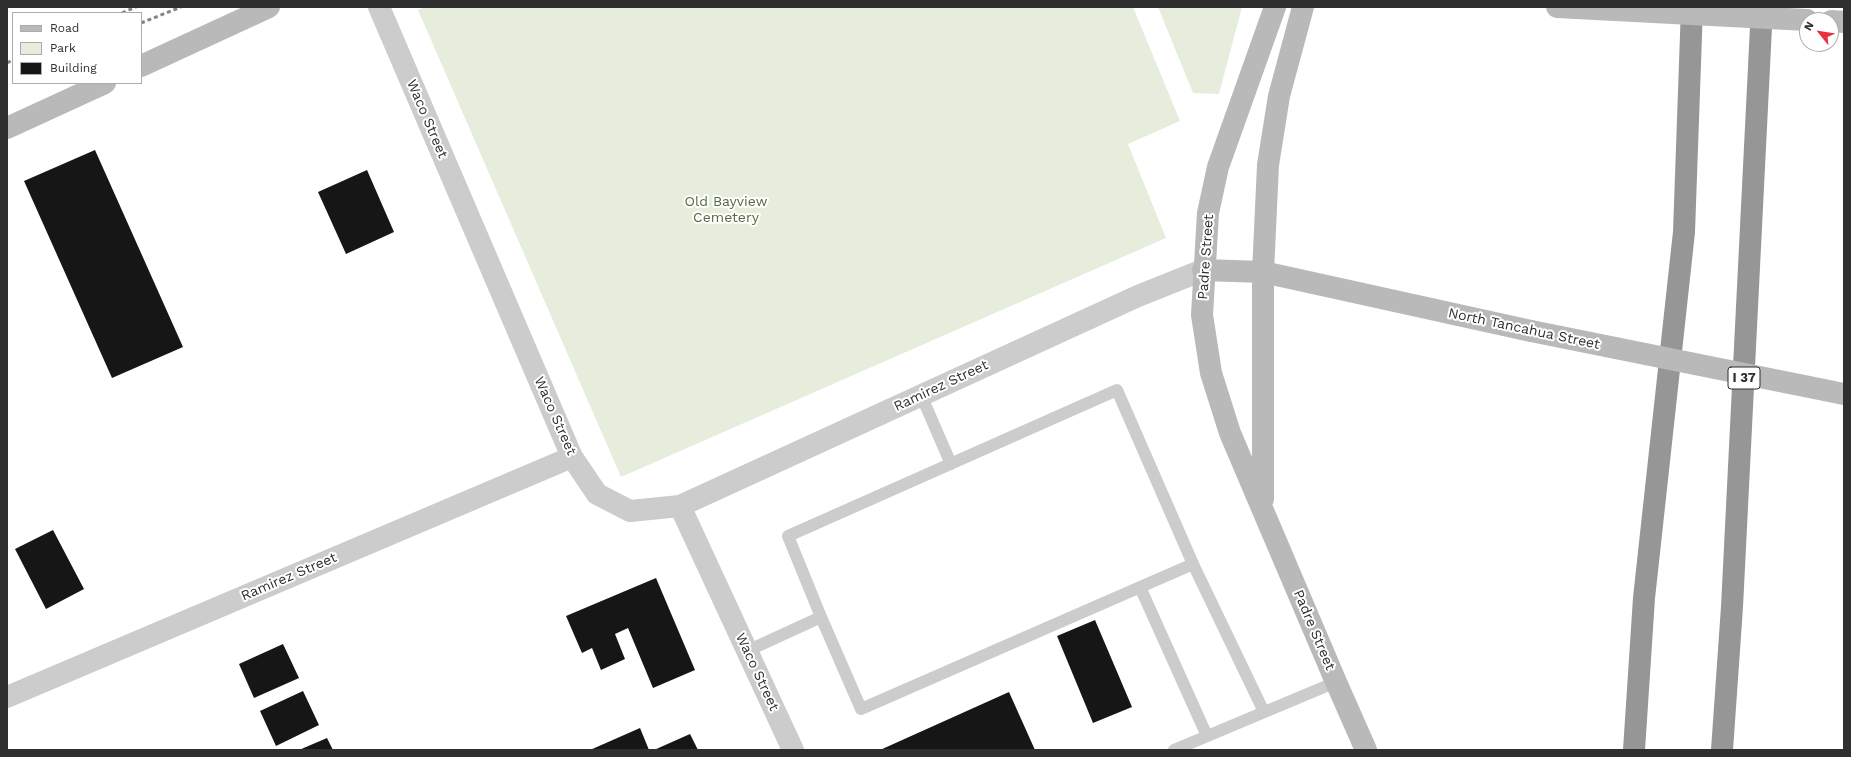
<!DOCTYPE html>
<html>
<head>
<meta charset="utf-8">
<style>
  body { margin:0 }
  #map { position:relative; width:1851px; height:757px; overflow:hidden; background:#fff; font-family:"Work Sans",sans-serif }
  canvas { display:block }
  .frame { position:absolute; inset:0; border:8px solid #2f2f2f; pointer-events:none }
  .legend { position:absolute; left:12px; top:12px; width:130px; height:72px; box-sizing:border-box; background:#fff; border:1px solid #acacac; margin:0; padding:5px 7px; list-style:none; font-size:12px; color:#2f2f2f }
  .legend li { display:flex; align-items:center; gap:8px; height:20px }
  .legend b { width:20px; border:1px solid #acacac }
  .north { position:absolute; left:1799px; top:12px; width:40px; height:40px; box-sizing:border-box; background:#fff; border:1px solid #acacac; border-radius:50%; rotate:300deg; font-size:11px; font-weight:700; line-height:16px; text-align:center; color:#2f2f2f }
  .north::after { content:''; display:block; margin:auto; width:14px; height:18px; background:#e73042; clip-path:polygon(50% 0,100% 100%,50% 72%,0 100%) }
</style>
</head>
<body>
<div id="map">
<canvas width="1851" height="757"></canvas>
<div class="frame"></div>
<ul class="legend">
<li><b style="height:5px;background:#b9b9b9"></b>Road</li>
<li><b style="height:11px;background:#e6eddd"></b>Park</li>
<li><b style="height:11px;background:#161616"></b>Building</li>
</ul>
<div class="north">N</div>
</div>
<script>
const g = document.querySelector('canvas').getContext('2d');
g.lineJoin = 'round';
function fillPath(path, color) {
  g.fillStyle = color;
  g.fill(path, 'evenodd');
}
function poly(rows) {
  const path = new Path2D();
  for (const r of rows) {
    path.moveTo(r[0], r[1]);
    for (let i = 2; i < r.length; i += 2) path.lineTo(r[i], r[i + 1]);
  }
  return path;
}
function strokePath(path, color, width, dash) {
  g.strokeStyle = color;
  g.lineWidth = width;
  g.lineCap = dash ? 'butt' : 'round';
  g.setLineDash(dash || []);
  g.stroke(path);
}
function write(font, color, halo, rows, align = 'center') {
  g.font = font + ' "Work Sans",sans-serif';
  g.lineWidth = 4;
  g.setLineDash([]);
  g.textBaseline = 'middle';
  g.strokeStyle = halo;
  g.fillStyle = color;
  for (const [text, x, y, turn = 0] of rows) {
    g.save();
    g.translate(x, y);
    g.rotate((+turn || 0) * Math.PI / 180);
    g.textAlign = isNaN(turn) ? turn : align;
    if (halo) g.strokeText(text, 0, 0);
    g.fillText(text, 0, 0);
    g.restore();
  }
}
fillPath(poly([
  [425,7,1133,7,1180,121,1128,144,1166,238,621,477,418,10],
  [1158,7,1242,7,1219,94,1193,93]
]), '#e6eddd');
fillPath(poly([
  [95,150,183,347,112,378,24,181],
  [367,170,394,232,346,254,318,192],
  [53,530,84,589,46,609,15,549],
  [656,578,695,670,653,688,628,628,615,634,625,659,601,670,592,648,582,653,566,616],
  [1095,620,1132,707,1093,723,1057,636],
  [283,644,299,678,254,698,239,664],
  [303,691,319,725,276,746,260,711],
  [1009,692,1035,750,880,750],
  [640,728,649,750,590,750],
  [690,734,698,750,654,750],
  [327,738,333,750,299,750]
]), '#161616');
strokePath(poly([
  [921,395,951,464],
  [1193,564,1264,712],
  [1140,587,1207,736],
  [747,651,821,617,861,709,1193,564,1117,390,788,536,821,617],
  [1174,750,1336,682]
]), '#ccc', 12);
strokePath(poly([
  [379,7,572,457,597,494,630,511,680,506,1138,296,1203,270],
  [680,506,793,750],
  [7,697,572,457]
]), '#ccc', 22);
strokePath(poly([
  [1275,7,1218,167,1208,213,1202,315,1211,373,1230,433,1336,682,1366,750],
  [1831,21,1844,22],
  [141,66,269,7],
  [7,128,105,83],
  [1203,270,1263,272,1531,331],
  [1263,499,1263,272,1268,165,1279,96,1303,7]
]), '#b9b9b9', 22);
strokePath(poly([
  [1634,750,1644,598,1684,232,1692,7],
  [1722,750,1732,607,1762,7]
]), '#969696', 22);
strokePath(poly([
  [122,13,136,7],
  [141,23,181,7],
  [7,63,13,60]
]), '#848484', 3, [4, 3]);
strokePath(poly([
  [1557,7,1807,20],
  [1531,331,1844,394]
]), '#b9b9b9', 22);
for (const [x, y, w] of [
  [1744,378,32]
]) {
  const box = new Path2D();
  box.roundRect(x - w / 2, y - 11, w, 22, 3);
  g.fillStyle = '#fff';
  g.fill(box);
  strokePath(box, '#2f2f2f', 1);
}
write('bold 13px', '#2f2f2f', null, [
  ["I 37",1744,378]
]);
write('14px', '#2f2f2f', '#fff', [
  ["Waco Street",427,119,67],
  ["Padre Street",1206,257,-86],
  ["North Tancahua Street",1524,329,12],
  ["Ramirez Street",941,386,-25],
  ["Waco Street",555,416,66],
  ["Ramirez Street",289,577,-23],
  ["Padre Street",1314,630,67],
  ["Waco Street",757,672,65]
]);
write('14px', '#546c3c', '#fff', [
  ["Old Bayview",726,202],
  ["Cemetery",726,218]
]);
</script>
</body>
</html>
